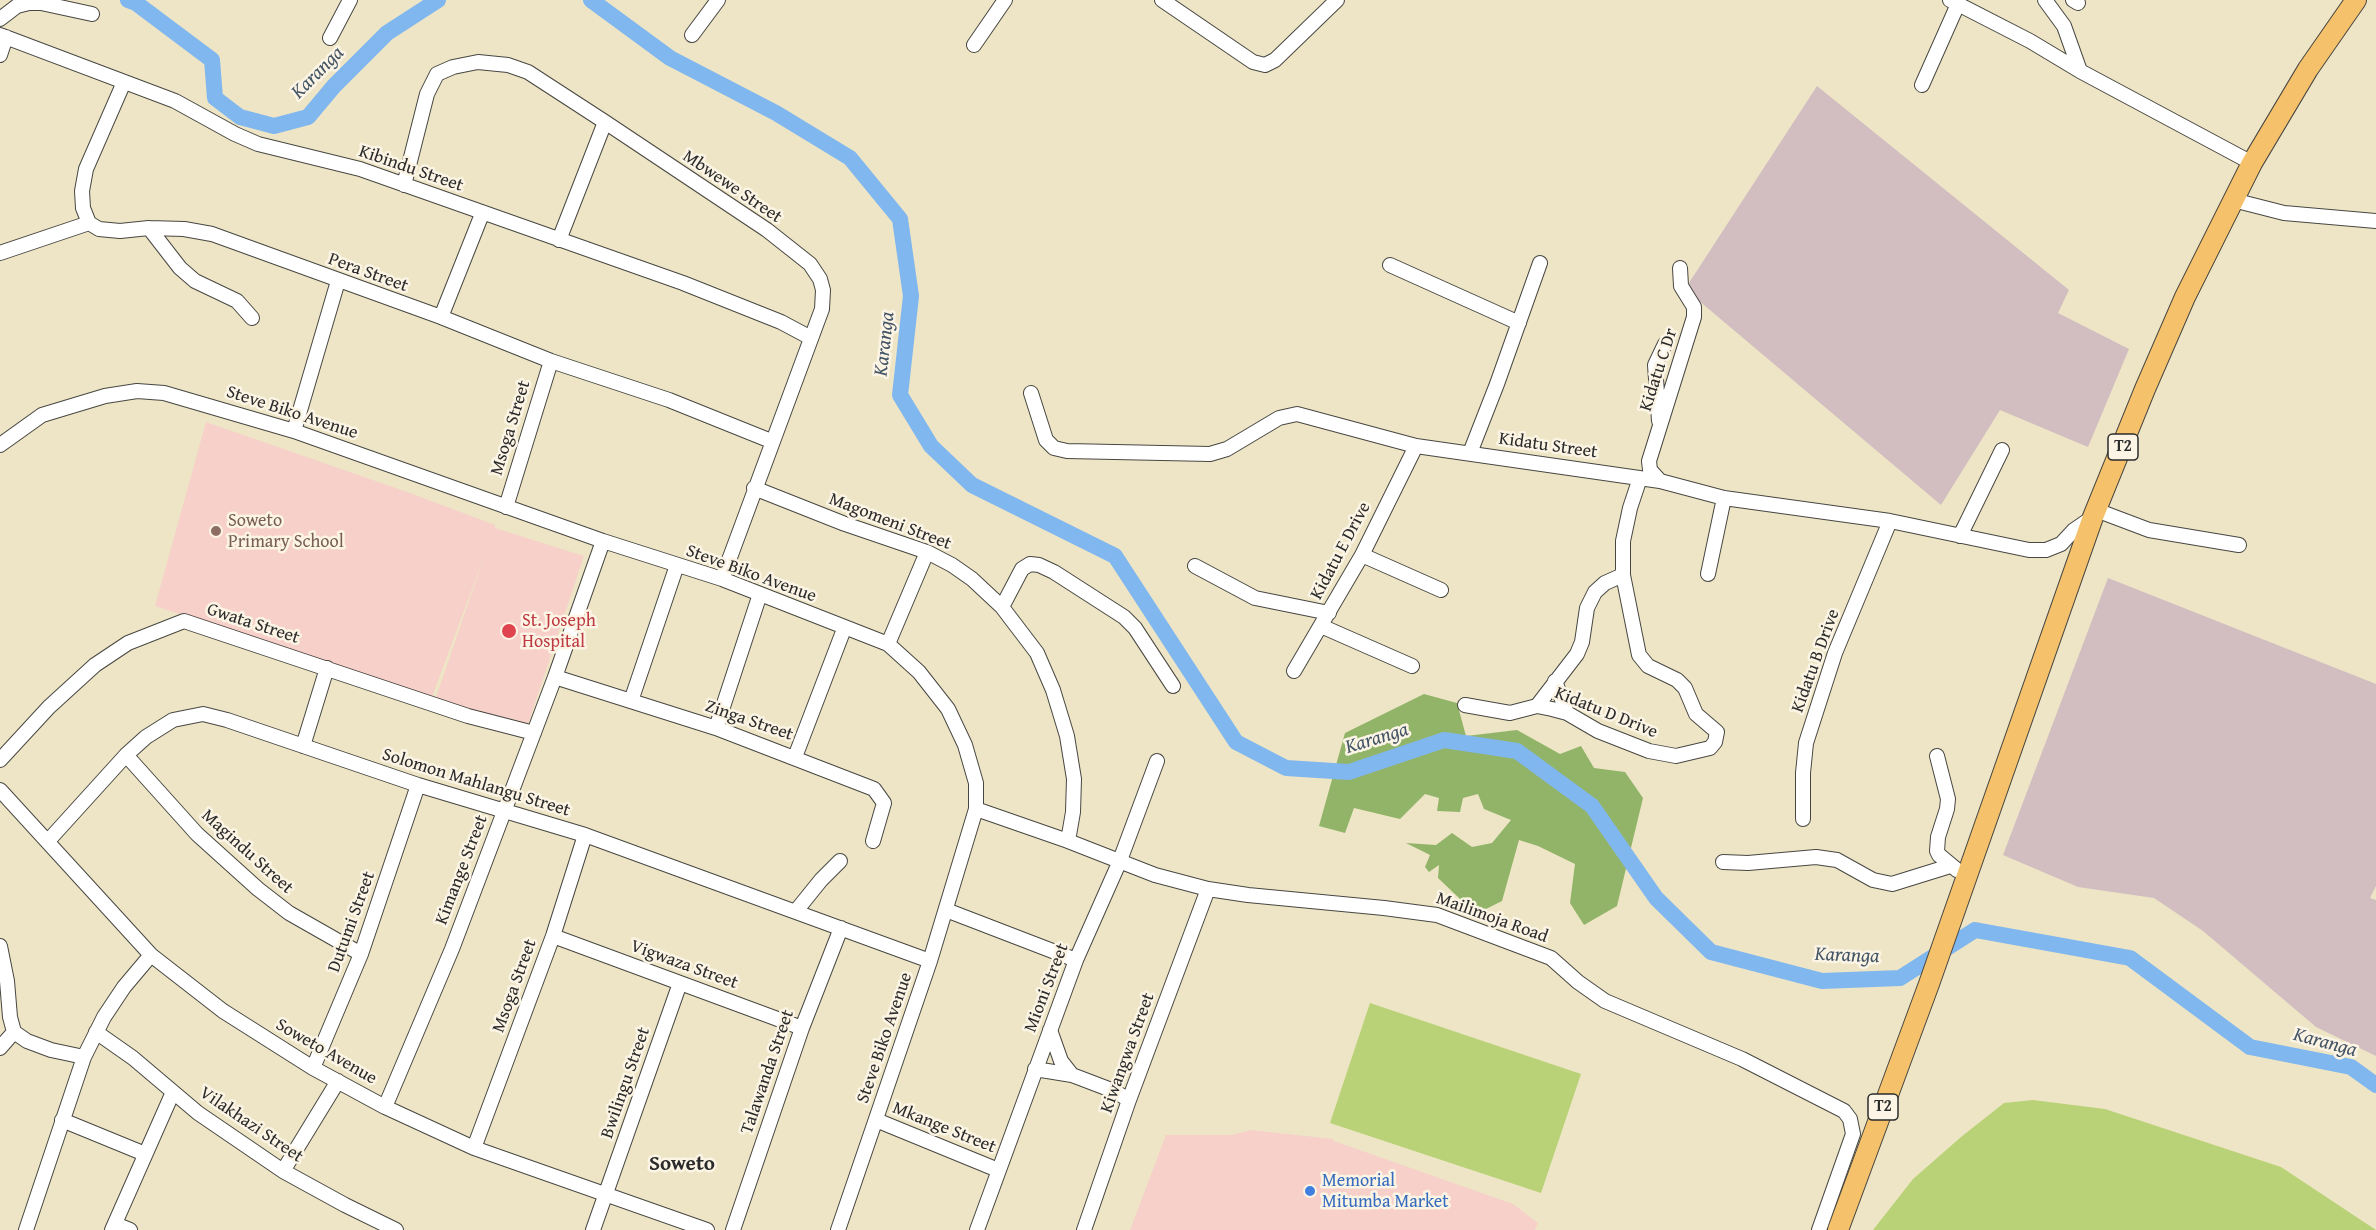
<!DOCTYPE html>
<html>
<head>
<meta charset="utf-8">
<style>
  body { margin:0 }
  canvas { display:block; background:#ede5c5 }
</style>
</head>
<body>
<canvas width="2376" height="1230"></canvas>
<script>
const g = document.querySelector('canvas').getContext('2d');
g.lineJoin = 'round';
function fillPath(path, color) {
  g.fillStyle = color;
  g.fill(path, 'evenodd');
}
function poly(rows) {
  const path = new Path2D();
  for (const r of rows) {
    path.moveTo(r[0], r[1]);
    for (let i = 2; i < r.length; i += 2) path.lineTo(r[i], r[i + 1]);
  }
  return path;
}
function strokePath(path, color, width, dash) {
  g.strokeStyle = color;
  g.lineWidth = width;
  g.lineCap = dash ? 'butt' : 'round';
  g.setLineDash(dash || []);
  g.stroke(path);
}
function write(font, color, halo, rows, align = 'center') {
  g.font = font + ' "Gentium Book Plus",serif';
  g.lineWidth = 5;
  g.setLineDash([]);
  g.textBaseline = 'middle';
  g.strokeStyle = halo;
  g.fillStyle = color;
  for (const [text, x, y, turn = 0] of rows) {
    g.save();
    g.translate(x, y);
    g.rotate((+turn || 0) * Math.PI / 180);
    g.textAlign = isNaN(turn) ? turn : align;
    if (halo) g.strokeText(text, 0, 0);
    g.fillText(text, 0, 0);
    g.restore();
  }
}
fillPath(poly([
  [206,422,410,493,495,525,495,528,584,556,525,733,433,706,485,554,432,697,155,606],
  [1251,1130,1333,1139,1334,1141,1513,1204,1538,1223,1535,1230,1130,1230,1166,1135,1231,1135]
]), '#f7d0c9');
fillPath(poly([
  [1817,86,2069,290,2058,313,2129,349,2088,447,2000,410,1941,505,1685,289],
  [2108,578,2376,684,2376,886,2370,898,2376,900,2376,1056,2316,1027,2203,931,2154,898,2078,887,2003,855]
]), '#d2bec1');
fillPath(poly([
  [1370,1003,1581,1074,1541,1193,1330,1123],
  [2033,1100,2105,1109,2281,1167,2376,1230,1873,1230,1913,1179,1961,1137,2004,1103]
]), '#b9d277');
fillPath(poly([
  [1424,694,1457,703,1466,736,1517,730,1560,754,1581,746,1594,768,1625,772,1643,798,1617,906,1584,925,1570,903,1575,864,1538,846,1519,840,1502,901,1476,914,1438,878,1439,865,1429,872,1425,867,1430,855,1406,843,1436,845,1452,833,1472,847,1492,843,1511,820,1484,809,1478,794,1463,798,1460,812,1437,811,1439,798,1425,794,1400,819,1354,808,1345,833,1319,826,1345,733]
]), '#92b468');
strokePath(poly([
  [128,0,136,3,212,60,215,98,240,117,274,126,308,117,334,86,387,33,438,0],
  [591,0,670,58,776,113,850,158,900,219,911,296,900,395,931,446,972,485,1115,556,1236,742,1286,768,1349,772,1444,740,1517,751,1592,806,1656,898,1711,952,1822,981,1900,978,1975,930,2130,958,2250,1047,2351,1067,2376,1085]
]), '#80b7ef', 16);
const minor = poly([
  [1162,0,1253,62,1265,65,1275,60,1337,0],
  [1950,0,2030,41,2080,71,2252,163],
  [2045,0,2064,26,2080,71],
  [2073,0,2078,3],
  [0,19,17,6,29,3,41,3,92,14],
  [0,35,175,101,235,134,258,144,360,169,683,283,781,322,811,338],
  [692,35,718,0],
  [330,38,350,0],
  [974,45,1005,0],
  [0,55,6,37],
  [124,82,86,169,82,191,83,208,89,223,99,229,120,231,149,228,184,229,212,234,441,317,551,361,669,400,771,441],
  [1922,85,1958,4],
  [404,185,427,94,437,74,453,67,478,62,508,65,528,72,605,122,767,230,810,264,820,279,823,290,822,309,722,579],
  [2233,200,2284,213,2376,221],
  [149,228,180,268,195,281,237,301,252,318],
  [559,240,605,122],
  [0,253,89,223],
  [1390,265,1519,323],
  [441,317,482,214],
  [1031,393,1046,440,1054,448,1067,451,1210,454,1227,449,1279,418,1297,414,1416,446,1660,481,1724,498,1890,521,2029,550,2046,550,2061,544,2074,530,2093,517],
  [1659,421,1655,365,1665,344],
  [294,431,338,281],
  [0,445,42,415,105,396,137,391,164,393,294,431,603,541,722,579,888,644,919,672,948,709,965,745,976,783,976,809,930,961,838,1230],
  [1470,453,1497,384,1540,263],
  [1660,481,1650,470,1649,461,1694,317,1694,307,1681,286,1680,268],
  [754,488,845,524,927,552,952,565,972,579,1002,607,1037,653,1053,690,1067,736,1074,779,1073,812,1068,841],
  [506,507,551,361],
  [2096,510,2149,530,2239,545],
  [1960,536,2002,450],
  [1362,555,1441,590],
  [1195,566,1255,598,1329,613],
  [1708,574,1724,498],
  [1002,607,1022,569,1030,564,1039,565,1054,572,1124,617,1135,628,1173,686],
  [1321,626,1412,666],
  [888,644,927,552],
  [1294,671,1362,555,1416,446],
  [555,677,716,728,874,789,884,803,873,841],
  [1555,681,1567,713],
  [631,701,677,565],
  [1465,705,1510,713,1537,706,1552,709,1567,713,1598,731,1649,751,1676,756,1710,748,1715,742,1717,732,1696,714,1685,688,1677,680,1648,666,1639,655,1623,575,1623,541,1630,508,1640,478],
  [1537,706,1577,654,1582,642,1587,608,1595,592,1605,583,1623,575],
  [716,728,760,594],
  [303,746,327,668],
  [126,755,197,834,258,889,289,913,361,954],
  [1937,756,1948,799,1947,809,1938,837,1937,851,1939,855,1957,870],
  [795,757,844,629],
  [0,760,49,707,95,665,128,643,184,621,468,716,534,733],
  [0,790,151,955,223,1011,313,1068,385,1107,474,1148,707,1230],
  [976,809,1068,841,1155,875,1208,889,1248,895,1384,908,1437,915,1551,958,1578,982,1605,1001,1742,1059,1844,1111,1850,1119,1853,1134,1819,1230],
  [1803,819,1803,773,1806,743,1835,653,1890,521],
  [48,841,126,755,146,737,173,720,203,714,227,720,418,785,585,835,930,961],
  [1723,862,1748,863,1816,857,1837,860,1873,880,1892,884,1950,866],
  [946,910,1076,960],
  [796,911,821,880,840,861],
  [553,936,802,1028],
  [0,946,7,981,10,1017,14,1032,27,1041,51,1050,84,1057],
  [1050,1030,1061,1061,1072,1075],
  [96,1032,133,1058,198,1113,283,1171,345,1205,396,1230],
  [0,1048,14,1032],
  [313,1068,361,954,418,785],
  [1035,1069,1072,1075,1114,1091,1129,1100],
  [385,1107,452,949,555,677,603,541],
  [62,1120,145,1154],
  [876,1120,998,1170],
  [474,1148,553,936,585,835],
  [283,1171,338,1081],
  [115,1224,130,1230],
  [26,1230,84,1057,104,1017,124,987,151,955],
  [112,1230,173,1092],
  [593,1230,680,983],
  [733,1230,802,1028,841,928],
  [977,1230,1076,960,1119,863,1157,761],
  [1084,1230,1129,1100,1208,889]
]);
const highway = poly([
  [1838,1230,1929,984,2093,517,2145,389,2185,297,2252,163,2308,69,2356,0]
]);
strokePath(minor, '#484742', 16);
strokePath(highway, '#484742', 22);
strokePath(minor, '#fff', 14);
strokePath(highway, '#f5c16b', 20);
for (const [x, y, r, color] of [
  [216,531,6,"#8d6e63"],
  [509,631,8,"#e0444e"],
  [1310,1191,6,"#3f7fe0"]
]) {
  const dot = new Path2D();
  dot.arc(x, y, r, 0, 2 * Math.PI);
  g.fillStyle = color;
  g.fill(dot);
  strokePath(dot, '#fcf5e5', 2);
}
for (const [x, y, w] of [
  [2123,447,30],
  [1883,1107,30]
]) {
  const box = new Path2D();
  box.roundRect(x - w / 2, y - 13, w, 26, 4.5);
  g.fillStyle = '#fcf5e5';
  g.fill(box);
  strokePath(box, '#2b2b2b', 1.5);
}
write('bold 16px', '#2b2b2b', null, [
  ["T2",2123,447],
  ["T2",1883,1107]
]);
write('18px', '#2b2b2b', '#fcf5e5', [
  ["Kibindu Street",411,169,19],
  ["Mbwewe Street",732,187,34],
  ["Pera Street",368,273,20],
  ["Kidatu C Dr",1659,370,-72],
  ["Steve Biko Avenue",292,413,18],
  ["Msoga Street",511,428,-73],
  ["Kidatu Street",1548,446,8],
  ["Magomeni Street",890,522,21],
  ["Kidatu E Drive",1341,551,-62],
  ["Steve Biko Avenue",751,574,20],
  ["Gwata Street",253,624,18],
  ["Kidatu B Drive",1816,661,-70],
  ["Kidatu D Drive",1606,713,22],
  ["Zinga Street",749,721,19],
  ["Solomon Mahlangu Street",476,783,17],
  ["Magindu Street",247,852,42],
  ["Kimange Street",462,870,-69],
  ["Mailimoja Road",1492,918,20],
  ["Dutumi Street",352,922,-70],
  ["Vigwaza Street",684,965,20],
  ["Msoga Street",515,986,-70],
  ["Mioni Street",1047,988,-69],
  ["Steve Biko Avenue",885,1038,-71],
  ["Soweto Avenue",326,1052,30],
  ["Kiwangwa Street",1128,1053,-70],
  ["Talawanda Street",768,1072,-71],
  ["Bwilingu Street",626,1083,-71],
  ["Vilakhazi Street",251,1125,34],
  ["Mkange Street",944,1128,22]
]);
write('18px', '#785e54', '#fcf5e5', [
  ["Soweto",228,521],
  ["Primary School",228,542]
], 'left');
write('18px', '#be3a42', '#fcf5e5', [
  ["St. Joseph",522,621],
  ["Hospital",522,642]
], 'left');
write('18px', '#366cbe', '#fcf5e5', [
  ["Memorial",1322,1181],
  ["Mitumba Market",1322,1202]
], 'left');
write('italic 20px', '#456', '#fcf5e5', [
  ["Karanga",318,73,-45],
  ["Karanga",885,344,-84],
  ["Karanga",1377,739,-17],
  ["Karanga",1847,956,2],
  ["Karanga",2325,1043,15]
]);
write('bold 21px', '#2b2b2b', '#fcf5e5', [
  ["Soweto",682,1165]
]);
</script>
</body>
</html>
